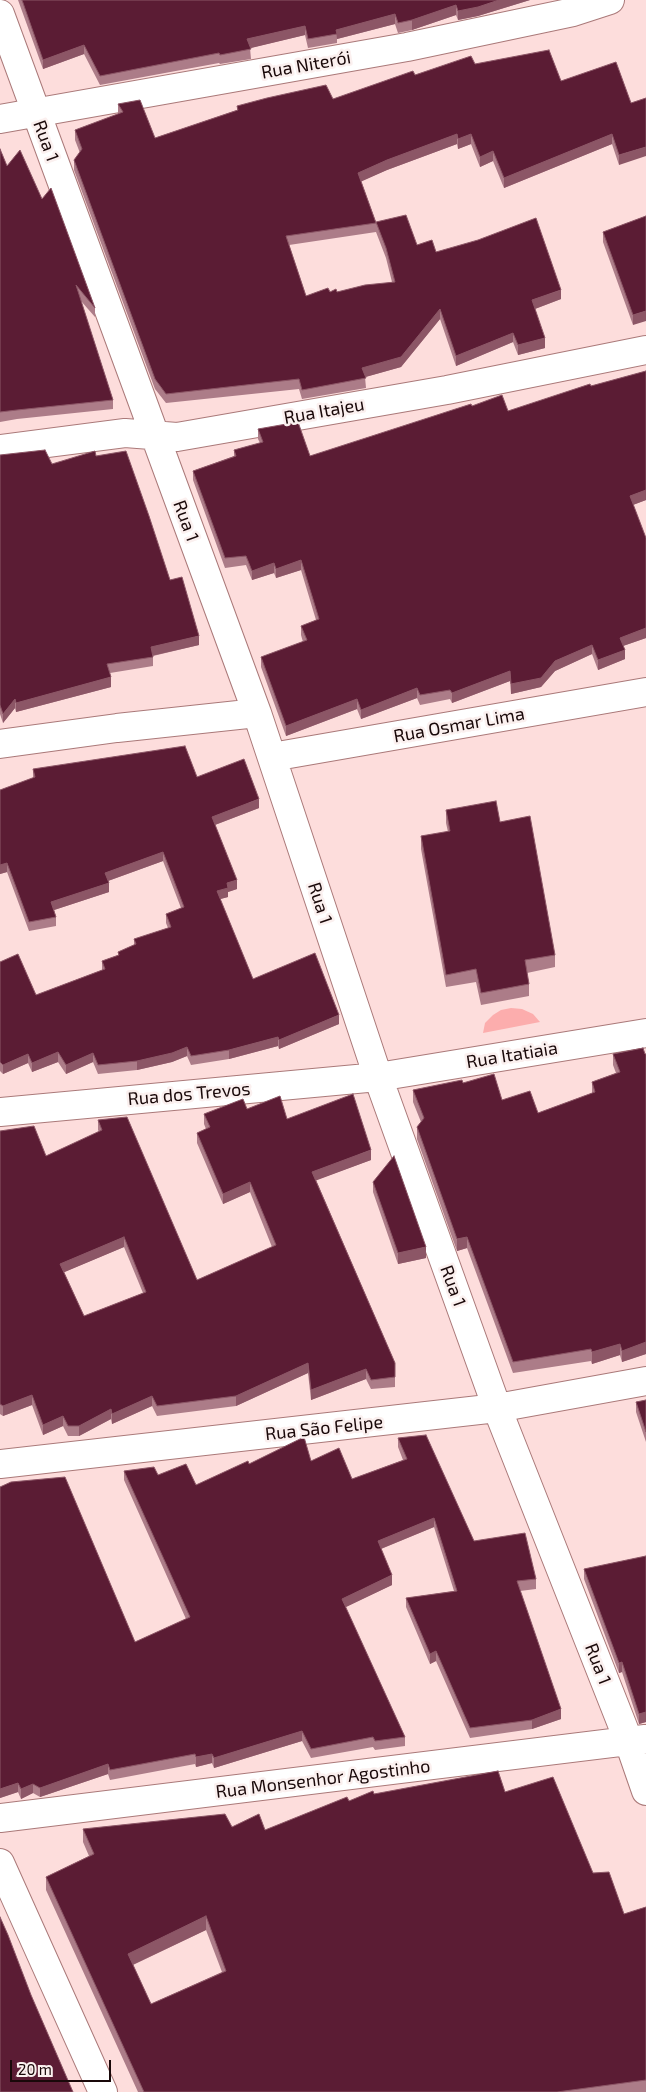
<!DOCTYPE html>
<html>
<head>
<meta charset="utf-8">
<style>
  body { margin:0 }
  #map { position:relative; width:646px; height:2092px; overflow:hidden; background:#fddddc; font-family:"Exo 2",sans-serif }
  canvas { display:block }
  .scale { position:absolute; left:10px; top:2060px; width:101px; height:22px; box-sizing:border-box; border:2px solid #190809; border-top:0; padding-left:6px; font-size:15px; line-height:18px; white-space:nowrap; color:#190809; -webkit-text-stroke:4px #fbf0ef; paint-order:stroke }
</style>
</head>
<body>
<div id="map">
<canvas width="646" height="2092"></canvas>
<div class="scale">20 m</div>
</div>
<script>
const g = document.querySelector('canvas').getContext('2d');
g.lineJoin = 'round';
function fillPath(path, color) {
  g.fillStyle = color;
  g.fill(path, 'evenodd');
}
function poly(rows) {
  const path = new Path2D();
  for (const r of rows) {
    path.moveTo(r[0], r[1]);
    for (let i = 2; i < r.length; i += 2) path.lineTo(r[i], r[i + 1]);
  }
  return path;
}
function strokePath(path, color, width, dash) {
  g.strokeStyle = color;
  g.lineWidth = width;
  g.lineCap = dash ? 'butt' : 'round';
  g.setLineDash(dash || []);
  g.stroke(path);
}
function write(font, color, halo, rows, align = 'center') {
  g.font = font + ' "Exo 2",sans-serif';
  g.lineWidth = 5;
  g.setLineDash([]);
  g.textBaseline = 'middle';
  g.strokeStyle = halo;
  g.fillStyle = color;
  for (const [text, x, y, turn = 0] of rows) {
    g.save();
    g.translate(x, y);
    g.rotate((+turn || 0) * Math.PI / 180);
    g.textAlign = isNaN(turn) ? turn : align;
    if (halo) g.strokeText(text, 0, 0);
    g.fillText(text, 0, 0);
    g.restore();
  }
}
fillPath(poly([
  [511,1008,522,1009,533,1014,540,1022,483,1033,485,1023,493,1015,501,1010]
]), '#fcadad');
const minor = poly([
  [0,14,257,713,378,1077,497,1408,629,1742,646,1791],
  [0,119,407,47,573,12,610,0],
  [0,449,125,433,177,437,447,390,646,350],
  [0,744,117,728,257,713],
  [272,757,646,692],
  [0,1112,378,1077,646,1033],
  [0,1464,497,1408,646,1381],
  [0,1818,645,1739],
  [0,1863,103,2092]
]);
strokePath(minor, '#aa7979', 30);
strokePath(minor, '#fff', 28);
fillPath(poly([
  [18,0,530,0,478,16,458,20,456,15,412,30,398,33,395,24,337,39,337,43,308,48,305,35,250,48,251,59,220,64,219,63,100,85,84,54,43,69],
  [475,64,561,81,631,103,619,165,612,144,504,188,493,161,480,167,471,144,458,149,457,144,387,170,361,181,376,222,417,245,561,299,535,309,545,348,518,355,513,342,456,366,440,319,401,367,365,377,366,388,302,399,299,389,166,403,155,389,74,170,74,160,80,153,75,140,75,130,118,114,118,104,155,138,237,110,237,106,333,99,415,75],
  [376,232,386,258,392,282,337,292,330,292,306,296,289,245],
  [0,149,7,166,42,199,95,308,95,317,81,301,113,400,113,409,17,419,0,422],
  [646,216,633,325,603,242,603,232],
  [646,371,646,500,633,505,646,538,646,638,623,646,625,659,598,670,592,654,555,671,541,687,511,694,510,681,452,703,450,699,420,705,417,698,361,719,357,709,286,736,261,667,261,657,303,642,301,635,301,626,316,620,301,570,276,578,274,573,252,580,246,565,225,568,193,480,193,471,234,456,234,450,260,443,258,439,258,429,310,456,472,406,508,411,591,386],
  [0,455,52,464,96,456,170,580,199,645,153,656,153,666,110,673,111,687,16,712,15,708,3,723,0,714],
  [33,769,197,777,259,808,215,825,237,889,228,892,228,897,220,899,253,979,339,1024,279,1049,278,1046,229,1059,191,1065,187,1056,172,1062,137,1070,98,1074,93,1062,66,1074,58,1062,32,1072,28,1063,3,1074,0,1071,0,962,36,995,102,970,102,961,118,955,118,952,134,945,134,939,168,928,166,923,166,914,181,908,163,861,108,881,109,892,54,910,56,917,56,926,29,931,7,872,0,874,0,790,33,778],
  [446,810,555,955,555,967,527,973,529,984,529,996,481,1005,476,982,446,987,421,849,421,836,448,832,446,823],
  [613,1054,646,1054,646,1354,622,1362,620,1355,592,1364,591,1361,513,1373,467,1248,457,1251,417,1139,417,1127,421,1122,413,1102,413,1090,463,1083,502,1100,538,1113,592,1093,592,1082,616,1073,613,1065],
  [247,1109,287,1119,371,1160,316,1180,395,1363,395,1387,371,1389,366,1379,311,1400,308,1373,236,1406,157,1416,152,1406,112,1424,111,1419,79,1436,68,1436,63,1426,43,1435,32,1405,3,1416,0,1414,0,1131,46,1156,99,1132,98,1130,98,1120,197,1280,272,1247,250,1192,223,1204,197,1143,197,1133,206,1129,204,1124,204,1114],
  [124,1247,143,1293,84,1316,64,1272],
  [373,1182,426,1258,398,1264,373,1192],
  [646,1400,646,1442,636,1412,636,1402],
  [398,1438,474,1541,536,1579,536,1589,520,1591,561,1719,532,1729,470,1738,436,1661,430,1664,406,1607,406,1598,454,1591,434,1527,381,1549,392,1585,345,1607,405,1737,405,1746,375,1750,373,1747,311,1758,302,1741,214,1768,212,1763,196,1767,195,1764,110,1780,108,1774,40,1797,33,1793,21,1799,18,1792,0,1798,0,1487,135,1642,186,1619,124,1480,124,1471,158,1475,196,1485,249,1464,311,1461,352,1479,403,1460,398,1447],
  [646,1556,646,1722,639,1724,622,1672,619,1673,584,1579,584,1569],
  [505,1792,593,1873,624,1914,646,1907,646,2092,138,2092,46,1890,46,1877,89,1856,83,1842,83,1829,232,1827,265,1830,349,1801,374,1794],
  [206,1930,222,1972,151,2004,133,1965]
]), '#ac7c88');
fillPath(poly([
  [499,0,530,0,478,16,458,20,458,11],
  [456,5,456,15,412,30,412,20],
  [395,14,395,24,337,39,336,30],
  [305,26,305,35,247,49,247,39],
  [84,45,84,54,43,69,43,60],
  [457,134,457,144,387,170,358,183,358,173,387,160],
  [471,134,471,144,458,149,458,139],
  [612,134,612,144,504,188,504,178],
  [646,147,646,156,619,165,619,155],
  [493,151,493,161,480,167,480,157],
  [561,290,561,299,532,310,532,300],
  [440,309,440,319,401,367,362,378,362,368],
  [646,311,646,321,633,325,633,315],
  [513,333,513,342,456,366,456,356],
  [545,338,545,348,518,355,518,345],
  [646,490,646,500,630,506,630,496],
  [301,560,301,570,276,578,276,569],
  [274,563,274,573,252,580,252,571],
  [646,628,646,638,620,647,620,638],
  [199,636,199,645,151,656,151,647],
  [592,645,592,654,555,671,541,687,511,694,511,684,555,661],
  [625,650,625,659,598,670,598,660],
  [510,671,510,681,452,703,452,693],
  [111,677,111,687,16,712,16,703],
  [417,688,417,698,361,719,361,710],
  [15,699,15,708,3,723,3,714],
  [357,699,357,709,286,736,286,726],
  [259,799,259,808,212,826,212,817],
  [163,852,163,861,105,882,105,873],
  [7,863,7,872,0,874,0,865],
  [237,880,237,889,228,892,228,897,217,900,217,891,227,883],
  [109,883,109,892,51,911,51,902],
  [339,1015,339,1024,279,1049,279,1040],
  [278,1037,278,1046,229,1059,229,1050],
  [187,1047,187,1056,172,1062,137,1070,137,1061],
  [58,1052,58,1062,32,1072,32,1063],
  [93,1053,93,1062,66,1074,66,1065],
  [28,1054,28,1063,3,1074,3,1065],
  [371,1150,371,1160,312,1182,312,1172],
  [250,1182,250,1192,223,1204,223,1194],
  [124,1237,124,1247,60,1274,60,1264],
  [467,1237,467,1248,457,1251,457,1239],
  [426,1247,426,1258,398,1264,398,1253],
  [646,1342,646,1354,622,1362,622,1351],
  [620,1344,620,1355,592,1364,592,1352],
  [308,1363,308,1373,236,1406,236,1396],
  [366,1369,366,1379,311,1400,311,1390],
  [32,1395,32,1405,3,1416,3,1406],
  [152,1396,152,1406,112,1424,112,1414],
  [111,1409,111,1419,79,1436,79,1426],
  [63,1416,63,1426,43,1435,43,1425],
  [434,1518,434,1527,378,1550,378,1541],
  [392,1575,392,1585,342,1609,342,1599],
  [436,1651,436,1661,430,1664,430,1654],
  [622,1662,622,1672,619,1673,619,1663],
  [561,1709,561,1719,532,1729,532,1720],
  [646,1712,646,1722,639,1724,639,1714],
  [302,1731,302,1741,214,1768,214,1758],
  [212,1754,212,1763,196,1767,196,1757],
  [108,1764,108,1774,40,1797,40,1788],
  [18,1783,18,1792,0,1798,0,1789],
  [33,1784,33,1793,21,1799,21,1789],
  [206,1916,206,1930,128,1967,128,1954]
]), '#8c5666');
const building = poly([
  [22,0,499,0,478,7,458,11,456,5,412,20,398,23,395,14,336,30,337,34,308,39,305,26,247,39,251,49,220,55,219,53,100,76,84,45,43,60,22,0],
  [549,50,561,81,616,62,631,103,646,98,646,147,619,155,612,134,504,178,493,151,480,157,471,134,458,139,457,134,387,160,358,173,376,223,286,236,306,296,328,288,330,292,336,289,337,292,365,285,395,282,386,248,376,222,406,215,417,245,432,240,436,252,478,240,536,218,561,290,532,300,545,338,518,345,513,333,456,356,440,309,401,357,362,368,366,378,302,390,299,379,166,394,155,379,74,160,82,149,75,130,123,112,118,104,140,100,155,138,238,110,237,106,267,98,326,85,333,99,413,71,415,75,471,56,475,64,549,50],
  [0,149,7,166,20,150,42,199,51,188,95,308,76,285,113,400,17,410,0,412,0,149],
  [646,216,646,311,633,315,603,232,646,216],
  [646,371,646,490,630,496,646,538,646,628,620,638,625,650,598,660,592,645,555,661,541,678,511,684,510,671,452,693,450,690,420,695,417,688,361,710,357,699,286,726,261,657,307,640,301,626,319,619,301,560,276,569,274,563,252,571,246,556,225,558,193,471,236,456,234,450,263,442,258,429,298,422,310,456,471,404,472,406,502,395,508,411,590,384,591,386,646,371],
  [45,450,52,464,95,451,96,456,126,451,149,516,170,580,182,577,199,636,151,647,153,657,107,664,111,677,16,703,15,699,3,714,0,705,0,455,45,450],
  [185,746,197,777,244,759,259,799,212,817,237,880,227,883,228,888,217,891,253,979,315,953,339,1015,279,1040,278,1037,229,1050,191,1056,187,1047,172,1053,137,1061,98,1065,93,1053,66,1065,58,1052,32,1063,28,1054,3,1065,0,1062,0,962,18,954,36,995,105,969,102,961,119,955,118,952,136,944,134,939,171,927,166,914,184,907,163,852,105,873,109,883,51,902,56,917,29,922,7,863,0,865,0,790,35,777,33,769,185,746],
  [496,801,500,822,530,816,555,955,525,960,529,984,481,993,476,969,446,975,421,836,450,831,446,810,496,801],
  [643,1048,645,1054,646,1054,646,1342,622,1351,620,1344,592,1352,591,1349,513,1362,467,1237,457,1239,417,1127,424,1118,413,1090,462,1080,463,1083,494,1074,502,1100,530,1091,538,1113,595,1092,592,1082,620,1072,613,1054,643,1048],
  [353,1094,371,1150,312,1172,395,1363,395,1377,371,1380,366,1369,311,1390,308,1363,236,1396,157,1406,152,1396,112,1414,111,1409,79,1426,68,1426,63,1416,43,1425,32,1395,3,1406,0,1404,0,1131,34,1126,46,1156,102,1130,98,1120,127,1117,197,1280,276,1245,250,1182,223,1194,197,1133,210,1127,204,1114,243,1099,247,1109,280,1096,287,1119,353,1094],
  [124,1237,146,1292,84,1316,60,1264,124,1237],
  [394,1156,426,1247,398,1253,373,1182,394,1156],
  [646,1400,646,1432,636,1402,646,1400],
  [426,1435,474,1541,525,1533,536,1579,517,1581,561,1709,532,1720,470,1728,436,1651,430,1654,406,1598,457,1591,434,1518,378,1541,392,1575,342,1599,405,1737,375,1741,373,1737,311,1749,302,1731,214,1758,212,1754,196,1757,195,1754,110,1770,108,1764,40,1788,33,1784,21,1789,18,1783,0,1789,0,1487,11,1482,65,1477,135,1642,190,1617,124,1471,154,1467,158,1475,186,1464,196,1485,248,1461,249,1464,304,1437,311,1461,339,1448,352,1479,407,1459,398,1438,426,1435],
  [646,1556,646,1712,639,1714,622,1662,619,1663,584,1569,646,1556],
  [498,1771,505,1792,553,1777,593,1873,609,1872,624,1914,646,1907,646,2080,557,2092,144,2092,46,1877,94,1854,83,1829,225,1814,232,1827,259,1814,265,1830,347,1797,349,1801,373,1791,374,1794,498,1771],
  [206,1916,226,1971,151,2004,128,1954,206,1916],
  [0,1917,8,1935,31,1995,73,2092,0,2092,0,1917]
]);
fillPath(building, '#5b1c34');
strokePath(building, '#8c5666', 1);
write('18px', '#190809', '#fbf0ef', [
  ["Rua Niterói",306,65,-10],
  ["Rua 1",46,141,70],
  ["Rua Itajeu",324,411,-10],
  ["Rua 1",186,521,70],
  ["Rua Osmar Lima",459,725,-10],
  ["Rua 1",320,903,72],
  ["Rua Itatiaia",512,1055,-9],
  ["Rua dos Trevos",189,1094,-5],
  ["Rua 1",453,1286,70],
  ["Rua São Felipe",324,1428,-6],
  ["Rua 1",598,1664,69],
  ["Rua Monsenhor Agostinho",323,1779,-7]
]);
</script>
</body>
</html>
